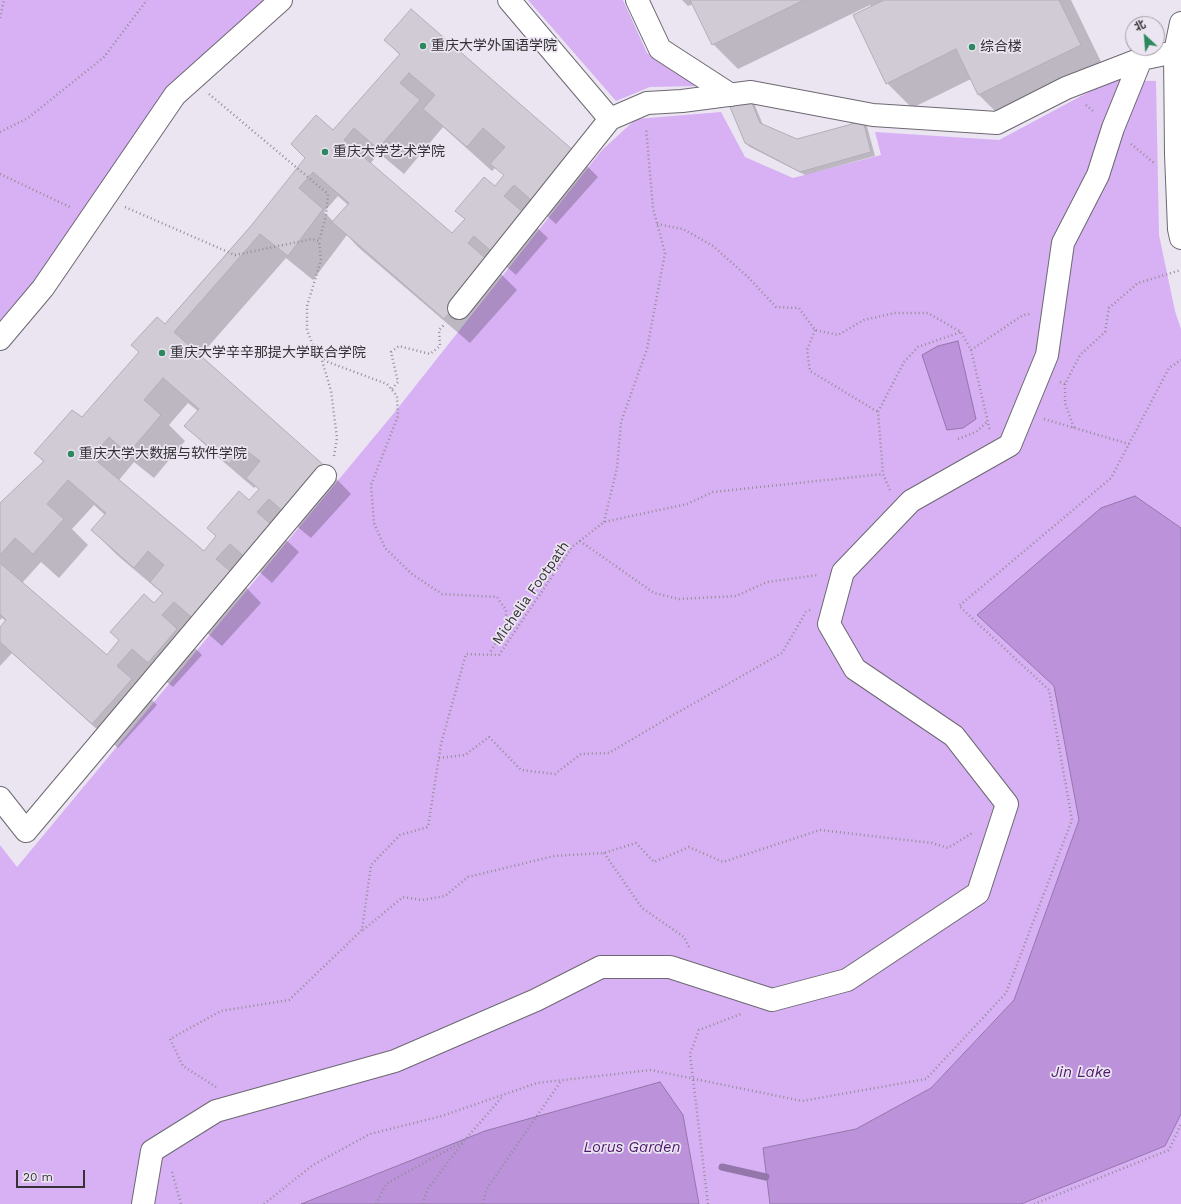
<!DOCTYPE html>
<html>
<head>
<meta charset="utf-8">
<style>
  body { margin:0 }
  #map { position:relative; width:1181px; height:1204px; overflow:hidden; background:#ebe5f1; font-family:"Work Sans","Noto Sans SC",sans-serif }
  canvas { display:block }
  .north { position:absolute; left:1125px; top:16px; width:40px; height:40px; box-sizing:border-box; background:#ebe5f1; border:1px solid #a29da6; border-radius:50%; rotate:334deg; font-size:11px; font-weight:700; line-height:16px; text-align:center; color:#343236 }
  .north::after { content:''; display:block; margin:auto; width:14px; height:18px; background:#2c885f; clip-path:polygon(50% 0,100% 100%,50% 72%,0 100%) }
  .scale { position:absolute; left:16px; top:1170px; width:69px; height:18px; box-sizing:border-box; border:2px solid #343236; border-top:0; padding-left:5px; font-size:12px; line-height:14px; white-space:nowrap; color:#343236; -webkit-text-stroke:3px #ebe5f1; paint-order:stroke }
</style>
</head>
<body>
<div id="map">
<canvas width="1181" height="1204"></canvas>
<div class="north">北</div>
<div class="scale">20 m</div>
</div>
<script>
const g = document.querySelector('canvas').getContext('2d');
g.lineJoin = 'round';
function fillPath(path, color) {
  g.fillStyle = color;
  g.fill(path, 'evenodd');
}
function poly(rows) {
  const path = new Path2D();
  for (const r of rows) {
    path.moveTo(r[0], r[1]);
    for (let i = 2; i < r.length; i += 2) path.lineTo(r[i], r[i + 1]);
  }
  return path;
}
function strokePath(path, color, width, dash) {
  g.strokeStyle = color;
  g.lineWidth = width;
  g.lineCap = dash ? 'butt' : 'round';
  g.setLineDash(dash || []);
  g.stroke(path);
}
function write(font, color, halo, rows, align = 'center') {
  g.font = font + ' "Work Sans","Noto Sans SC",sans-serif';
  g.lineWidth = 3.5;
  g.setLineDash([]);
  g.textBaseline = 'middle';
  g.strokeStyle = halo;
  g.fillStyle = color;
  for (const [text, x, y, turn = 0] of rows) {
    g.save();
    g.translate(x, y);
    g.rotate((+turn || 0) * Math.PI / 180);
    g.textAlign = isNaN(turn) ? turn : align;
    if (halo) g.strokeText(text, 0, 0);
    g.fillText(text, 0, 0);
    g.restore();
  }
}
fillPath(poly([
  [0,0,281,0,175,95,0,339],
  [528,0,623,0,647,53,700,86,650,87,616,101],
  [1111,80,1156,81,1159,235,1175,311,1181,329,1181,528,1135,496,977,615,1054,686,1079,820,1014,1000,931,1088,857,1129,763,1148,770,1204,699,1204,683,1115,366,1178,301,1204,0,1204,0,845,17,867,394,413,602,150,636,119,721,112,745,157,793,178,881,155,875,132,999,140],
  [1181,1114,1181,1204,1021,1204,1165,1146]
]), '#d7b1f4');
const water = poly([
  [958,341,976,419,963,428,947,430,922,355,938,346,958,341],
  [1135,496,1181,528,1181,1114,1165,1146,1021,1204,770,1204,763,1148,856,1129,931,1088,1014,1000,1079,820,1054,686,977,615,1101,508,1135,496],
  [660,1082,683,1115,699,1204,301,1204,485,1131,660,1082]
]);
fillPath(water, '#bc93db');
strokePath(water, '#9376aa', 1);
fillPath(poly([
  [682,0,1071,0,1105,70,1004,120,979,95,971,79,912,108,887,83,872,7,870,5,738,69,713,44,693,4,688,6],
  [385,40,573,152,598,177,556,224,539,209,529,220,548,238,516,275,500,261,494,267,517,290,470,343,358,247,347,235,313,280,286,258,200,356,327,469,351,494,311,538,294,524,283,537,299,552,272,583,255,568,242,583,261,603,222,646,199,626,187,640,202,655,173,687,157,674,142,690,157,705,118,748,12,653,0,666,0,628,6,621,2,618,0,620,0,505,44,462,35,453,82,419,400,55],
  [443,127,492,171,496,167,505,176,495,188,456,211,465,219,452,234,370,164,379,153,404,174],
  [338,196,348,205,334,222,324,212],
  [188,403,198,411,186,426,211,451,254,488,256,486,259,490,249,501,208,528,217,537,204,553,119,480,134,462,154,478,185,441,169,425],
  [94,505,105,515,92,530,117,555,163,594,107,657,22,583,41,562,59,578,88,545,72,529],
  [750,99,754,103,763,125,797,140,863,122,867,126,875,156,805,175,750,147,745,143]
]), '#0003');
strokePath(poly([
  [722,1167,766,1177]
]), '#9376aa', 7);
const building = poly([
  [690,0,804,0,712,45,690,0],
  [884,0,1059,0,1081,45,978,95,956,49,886,84,853,15,884,0],
  [411,9,574,151,531,200,514,185,504,196,524,213,491,251,474,236,468,243,492,264,444,319,332,222,349,203,313,172,299,188,323,209,288,256,260,234,174,332,327,468,286,514,269,499,257,512,274,527,246,558,230,544,216,559,237,577,197,622,174,602,162,615,177,629,148,663,132,649,117,666,132,679,92,724,0,642,0,627,6,620,0,614,0,563,107,655,119,640,110,632,144,594,154,603,163,593,150,582,164,565,148,551,134,568,91,530,106,513,68,480,47,504,64,519,33,554,15,538,0,555,0,503,44,461,34,453,72,410,82,417,139,352,131,345,157,317,165,324,251,226,305,158,291,144,316,115,333,130,400,54,384,40,411,9],
  [409,73,435,95,423,109,467,147,483,128,505,147,490,164,504,175,495,186,484,177,455,211,465,219,452,233,344,140,354,128,378,149,420,100,400,83,409,73],
  [163,378,199,409,184,426,229,464,243,448,260,461,246,478,259,489,249,500,239,491,207,528,216,536,204,551,92,457,109,437,128,454,161,415,144,400,163,378],
  [750,98,760,123,797,139,863,121,871,152,800,172,745,143,730,107,750,98]
]);
fillPath(building, '#d1cbd6');
strokePath(building, '#b3adb8', 1);
const minor = poly([
  [509,0,610,119],
  [637,0,660,49,731,95],
  [1181,23,1175,52,1176,154,1179,229,1181,238],
  [459,308,610,119,647,103,682,101,751,92,873,115,997,123,1066,88,1141,59,1175,52],
  [0,339,43,288,175,95,281,0],
  [0,798,26,831,325,476],
  [143,1204,152,1151,216,1111,395,1061,536,1000,601,967,670,967,772,1000,847,980,978,893,1007,804,954,736,855,669,829,624,843,572,911,501,1010,445,1047,355,1063,243,1098,175,1113,128,1141,59]
]);
strokePath(minor, '#6d6872', 24);
strokePath(poly([
  [0,18,4,0],
  [209,94,328,194,326,216,319,241],
  [1086,105,1094,112],
  [0,132,28,118,104,57,147,0],
  [1131,144,1154,163],
  [0,174,72,208],
  [125,207,235,255,312,239,319,241,321,260,307,306,307,330,316,353,328,362,387,384,397,396,398,416,371,485,374,523,385,548,412,574,442,594,497,597,506,610,506,626,489,654],
  [657,224,683,229,713,246,748,277,776,307,799,308,815,330,838,335,864,320,895,313,928,313,961,332,971,350,990,431],
  [815,330,807,350,810,371,878,412],
  [971,350,1023,315,1030,314],
  [321,357,331,391,337,438,334,456],
  [1060,382,1065,384,1080,355,1105,332,1109,308,1138,283,1181,270],
  [1065,384,1065,403,1074,428],
  [392,389,398,382,391,352,399,346,430,354,440,346,439,330,445,324],
  [1044,419,1129,444],
  [958,439,976,432,987,422],
  [890,490,883,474,878,412,904,362,918,347,961,332],
  [604,522,617,468,621,422,647,349,665,253,653,208,646,128],
  [580,541,654,593,679,599,736,596,767,582,818,575],
  [439,758,465,755,489,737,521,770,555,774,581,754,609,753,668,718,782,653,806,612,810,610],
  [604,853,642,908,684,937,690,949],
  [363,930,403,897,422,900,445,896,468,877,554,856,604,853,636,843,654,862,689,847,723,862,820,830,932,843,948,848,974,832],
  [216,1087,183,1066,170,1039,221,1011,289,1000,362,930,371,865,400,835,428,827,441,744,466,654,499,655,572,547,604,522,687,504,713,492,883,474],
  [172,1172,181,1204],
  [264,1204,313,1165,370,1134,442,1116,537,1083,651,1070,802,1101,926,1079,1006,993,1072,820,1049,690,959,606,1111,478,1169,368,1181,360],
  [376,1204,386,1184,462,1142],
  [423,1204,427,1190,464,1141,503,1096],
  [483,1204,486,1190,561,1081],
  [708,1204,690,1054,699,1030,741,1014],
  [1034,1204,1169,1150,1181,1124]
]), '#928e96', 2.5, [1, 3]);
strokePath(minor, '#fff', 22);
for (const [x, y, r, color] of [
  [423,46,4,"#2c885f"],
  [972,47,4,"#2c885f"],
  [325,152,4,"#2c885f"],
  [162,353,4,"#2c885f"],
  [71,454,4,"#2c885f"]
]) {
  const dot = new Path2D();
  dot.arc(x, y, r, 0, 2 * Math.PI);
  g.fillStyle = color;
  g.fill(dot);
  strokePath(dot, '#ebe5f1', 1.5);
}
write('14px', '#343236', '#ebe5f1', [
  ["重庆大学外国语学院",431,46],
  ["综合楼",980,47],
  ["重庆大学艺术学院",333,152],
  ["重庆大学辛辛那提大学联合学院",170,353],
  ["重庆大学大数据与软件学院",79,454]
], 'left');
write('14px', '#343236', '#ebe5f1', [
  ["Michelia Footpath",531,593,-55]
]);
write('italic 15px', '#4e186d', '#ebe5f1', [
  ["Jin Lake",1081,1073],
  ["Lorus Garden",632,1148]
]);
</script>
</body>
</html>
